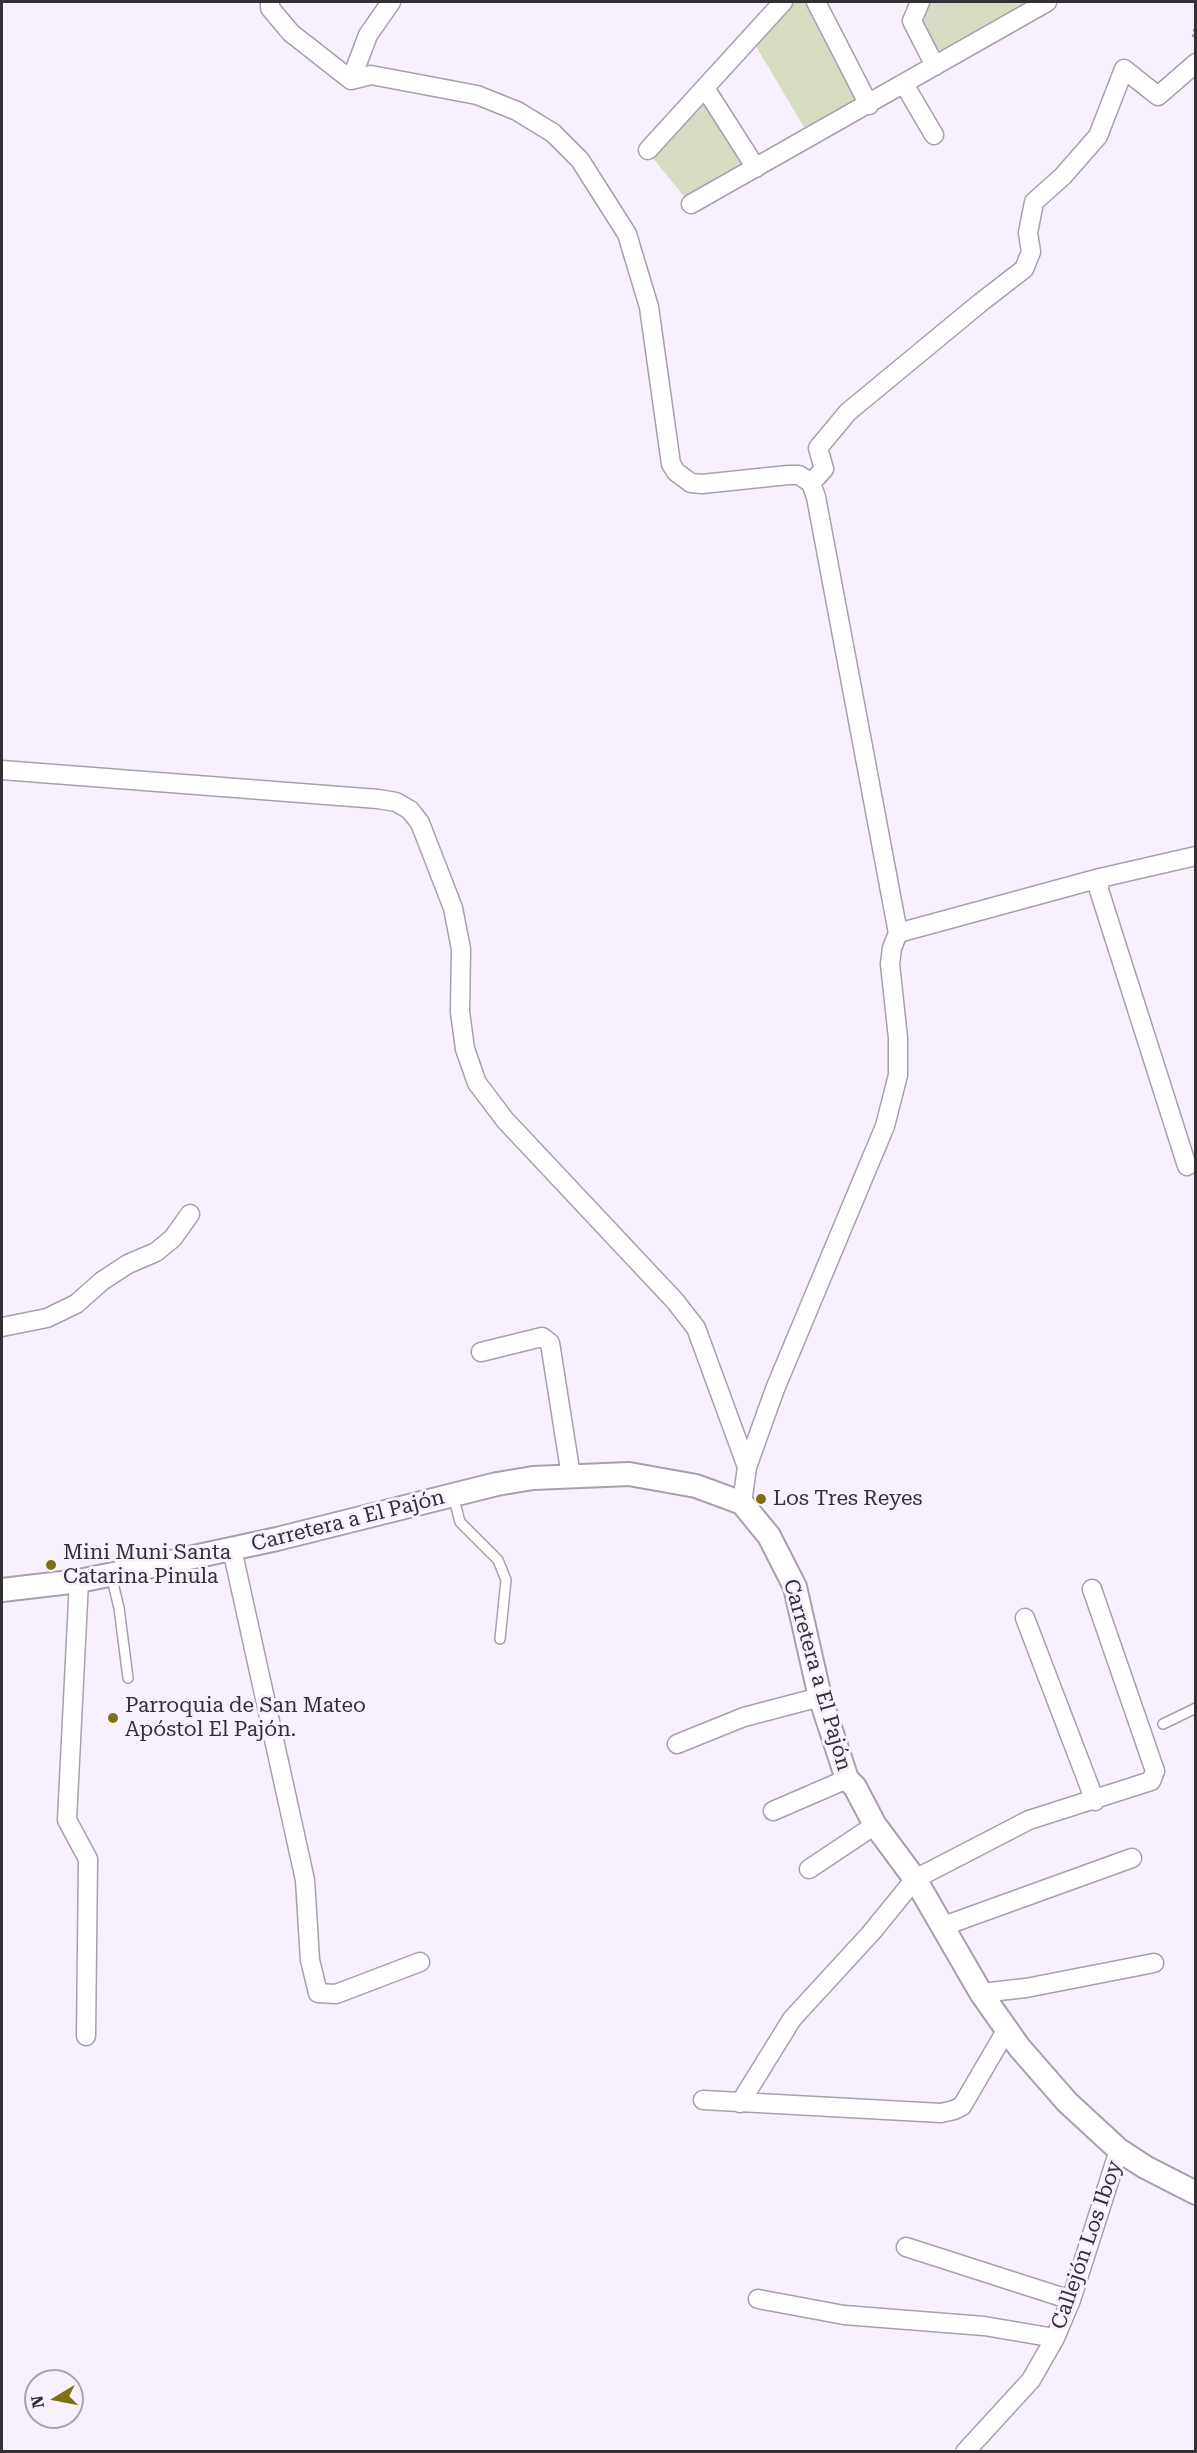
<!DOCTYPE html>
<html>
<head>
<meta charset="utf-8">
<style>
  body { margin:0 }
  #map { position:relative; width:1197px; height:2453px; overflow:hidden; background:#f8f0fd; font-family:"Roboto Serif",serif }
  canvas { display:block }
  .frame { position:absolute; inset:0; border:3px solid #332f35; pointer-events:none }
  .north { position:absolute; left:24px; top:2369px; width:60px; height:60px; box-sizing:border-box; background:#f8f0fd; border:2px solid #a9a3ad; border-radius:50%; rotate:260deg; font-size:16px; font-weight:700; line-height:24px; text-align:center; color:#332f35 }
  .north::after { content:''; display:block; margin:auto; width:21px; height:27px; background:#7e7112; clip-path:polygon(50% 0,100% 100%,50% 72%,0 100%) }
</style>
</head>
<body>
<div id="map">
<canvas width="1197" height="2453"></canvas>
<div class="frame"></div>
<div class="north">N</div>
</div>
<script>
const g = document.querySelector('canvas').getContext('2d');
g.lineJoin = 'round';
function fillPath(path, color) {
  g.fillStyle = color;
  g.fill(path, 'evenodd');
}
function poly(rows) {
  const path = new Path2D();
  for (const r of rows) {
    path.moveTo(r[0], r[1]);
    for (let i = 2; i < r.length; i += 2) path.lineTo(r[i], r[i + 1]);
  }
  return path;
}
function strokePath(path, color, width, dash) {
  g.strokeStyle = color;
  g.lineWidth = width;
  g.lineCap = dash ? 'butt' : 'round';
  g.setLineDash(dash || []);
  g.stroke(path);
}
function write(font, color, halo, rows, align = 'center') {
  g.font = font + ' "Roboto Serif",serif';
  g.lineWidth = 6;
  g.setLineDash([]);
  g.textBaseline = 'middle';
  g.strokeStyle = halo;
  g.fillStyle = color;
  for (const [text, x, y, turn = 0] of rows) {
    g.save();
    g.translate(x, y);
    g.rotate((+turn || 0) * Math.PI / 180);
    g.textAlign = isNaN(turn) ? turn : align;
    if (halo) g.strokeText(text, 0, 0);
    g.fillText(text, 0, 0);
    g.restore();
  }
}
fillPath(poly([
  [788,2,811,2,862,103,808,134,753,41],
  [930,2,1037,2,936,60,916,21,922,5],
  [704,97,748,166,687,200,652,157]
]), '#d5dcc2');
const service = poly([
  [453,1495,460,1522,498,1560,506,1580,500,1639],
  [111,1575,119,1608,128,1678],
  [1163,1724,1196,1708]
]);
const minor = poly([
  [270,2,270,8,291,33,351,80,371,75,477,95,517,111,553,133,580,160,627,234,649,307,671,464,676,472,691,483,702,484,788,475,799,475,811,483,816,497,898,933],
  [816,2,869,105],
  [920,2,912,21,935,66],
  [351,80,368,35,391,2],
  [904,84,934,135],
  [705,88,756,168],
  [648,150,783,2],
  [691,204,1047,2],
  [811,483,824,469,818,448,848,412,980,303,1024,269,1031,252,1028,233,1034,202,1063,176,1098,136,1124,69,1158,96,1196,63],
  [2,770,378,799,396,802,410,810,420,823,453,908,461,949,460,1012,465,1049,477,1083,505,1120,675,1301,696,1328,747,1467],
  [1100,878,1099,890,1187,1166],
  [2,1327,47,1318,76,1304,102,1281,128,1264,156,1252,173,1238,190,1214],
  [481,1352,542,1337,550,1343,571,1476],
  [742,1503,747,1467,775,1389,885,1126,898,1075,898,1038,890,964,892,948,898,933,1100,878,1196,856],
  [232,1549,305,1880,310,1960,318,1993,336,1994,420,1962],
  [79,1581,67,1820,88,1859,86,2036],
  [1025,1618,1095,1801],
  [677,1744,744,1717,820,1697],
  [773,1811,847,1779],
  [809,1869,875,1825],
  [941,1927,1132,1858],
  [981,1993,1026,1988,1154,1963],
  [703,2100,941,2113,954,2110,962,2106,1007,2029],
  [740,2103,792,2019,871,1933,915,1879,1029,1820,1151,1781,1155,1771,1092,1589],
  [906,2247,1071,2300],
  [758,2299,844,2315,984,2326,1055,2338],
  [965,2452,1031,2380,1055,2338,1071,2300,1119,2150]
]);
const tertiary = poly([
  [2,1590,79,1581,138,1569,277,1539,497,1484,533,1478,629,1474,696,1486,742,1503,769,1536,795,1587,820,1697,847,1779,855,1787,875,1825,915,1879,981,1993,1019,2047,1067,2102,1119,2150,1145,2167,1196,2193]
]);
strokePath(service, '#a99fae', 12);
strokePath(minor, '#a99fae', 21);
strokePath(tertiary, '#a99fae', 26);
strokePath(poly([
  [1196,30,1192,31,1196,44]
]), '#a29ca6', 3, [3, 4.5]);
strokePath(service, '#fff', 9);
strokePath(minor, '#fff', 18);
strokePath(tertiary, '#fff', 22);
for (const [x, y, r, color] of [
  [761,1499,6,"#7e7112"],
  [51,1565,6,"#7e7112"],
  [113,1718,6,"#7e7112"]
]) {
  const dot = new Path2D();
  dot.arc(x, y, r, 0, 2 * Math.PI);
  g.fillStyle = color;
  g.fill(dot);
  strokePath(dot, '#f8f0fd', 2);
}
write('21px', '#332f35', '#f8f0fd', [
  ["Los Tres Reyes",773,1499],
  ["Mini Muni Santa",63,1553],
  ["Catarina Pinula",63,1577],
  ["Parroquia de San Mateo",125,1706],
  ["Apóstol El Pajón.",125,1730]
], 'left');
write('21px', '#332f35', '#f8f0fd', [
  ["Carretera a El Pajón",348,1521,-14],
  ["Carretera a El Pajón",817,1675,74],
  ["Callejón Los Iboy",1087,2245,-71]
]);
</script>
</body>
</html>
